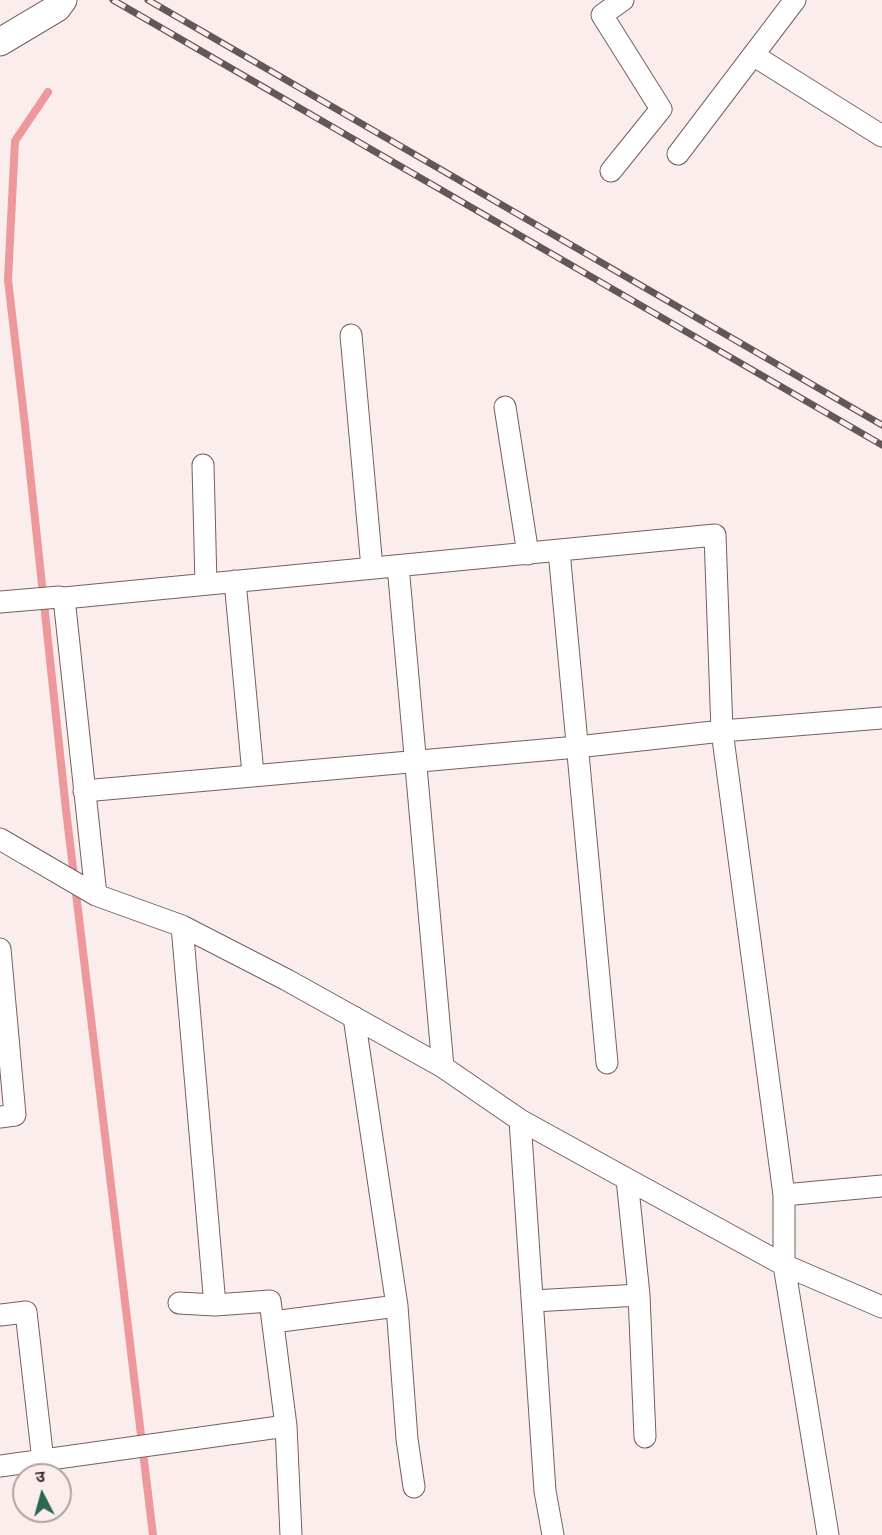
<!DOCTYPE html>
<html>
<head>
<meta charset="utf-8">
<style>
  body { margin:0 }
  #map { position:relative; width:882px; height:1535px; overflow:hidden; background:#fceded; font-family:"Zilla Slab","Noto Sans Devanagari",serif }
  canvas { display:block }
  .north { position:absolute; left:12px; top:1463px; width:60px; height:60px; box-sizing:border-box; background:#fceded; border:2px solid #afa2a2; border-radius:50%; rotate:354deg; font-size:16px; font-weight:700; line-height:24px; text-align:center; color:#3b3131 }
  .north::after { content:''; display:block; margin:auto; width:21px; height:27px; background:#2b6751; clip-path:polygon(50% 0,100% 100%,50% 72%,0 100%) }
</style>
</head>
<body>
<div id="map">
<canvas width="882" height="1535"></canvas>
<div class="north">उ</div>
</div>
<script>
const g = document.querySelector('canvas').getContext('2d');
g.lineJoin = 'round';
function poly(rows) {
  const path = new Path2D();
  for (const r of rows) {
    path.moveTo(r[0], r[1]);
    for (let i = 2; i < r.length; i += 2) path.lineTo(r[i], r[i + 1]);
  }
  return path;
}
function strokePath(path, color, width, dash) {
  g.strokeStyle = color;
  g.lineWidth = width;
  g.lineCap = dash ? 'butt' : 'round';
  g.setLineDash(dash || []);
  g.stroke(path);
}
strokePath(poly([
  [48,92,15,141,8,280,25,425,66,810,153,1535]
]), '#ed989c', 8);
const minor = poly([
  [753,55,882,136],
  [678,154,795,0],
  [611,171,661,109,602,15,623,0],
  [351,335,372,568],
  [505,407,528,554],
  [203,465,206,584],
  [559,551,607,1063],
  [398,566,443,1067],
  [235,581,253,774],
  [64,598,96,895],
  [0,602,59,597,64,598,715,535,722,731,784,1195,784,1265,828,1535],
  [84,791,577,747,722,731,882,718],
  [0,839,96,895,182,926,287,980,443,1067,520,1120,627,1179,784,1265,882,1307],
  [182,926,215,1305],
  [0,949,15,1115,0,1117],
  [354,1017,397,1306,407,1439,414,1487],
  [520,1120,545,1491,553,1535],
  [627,1179,639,1295],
  [784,1195,882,1186],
  [533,1301,639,1295,645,1437],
  [179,1303,215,1305,270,1301,286,1426,291,1535],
  [0,1315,26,1312,43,1461],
  [273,1322,397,1306],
  [0,1466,286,1426]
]);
const tertiary = poly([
  [0,42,57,8,63,0]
]);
strokePath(minor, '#755f60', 23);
strokePath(tertiary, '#755f60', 29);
strokePath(minor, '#fff', 21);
strokePath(tertiary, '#fff', 27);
const rail = poly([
  [113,0,882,445],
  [148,0,882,425]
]);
strokePath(rail, '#635858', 7);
strokePath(rail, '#fceded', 4.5, [14]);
</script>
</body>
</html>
